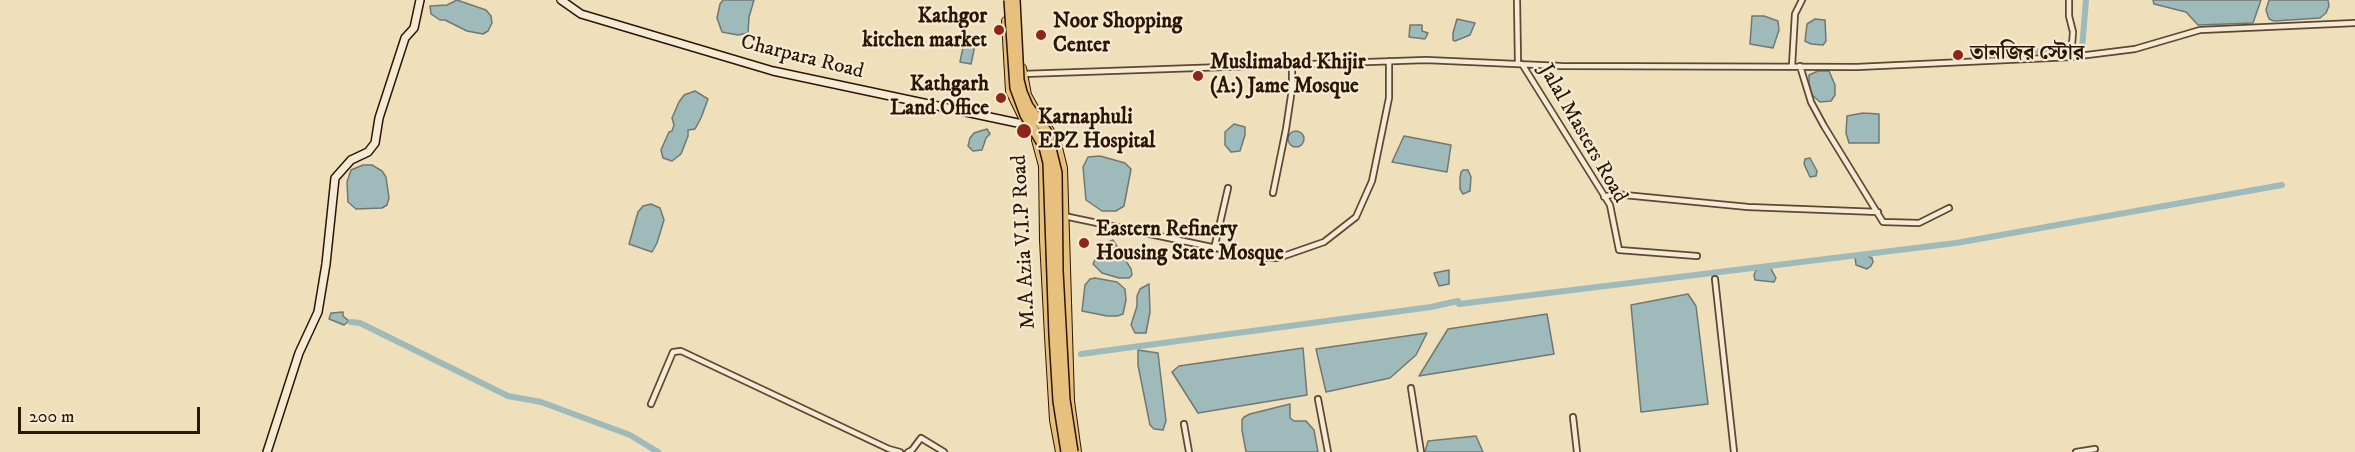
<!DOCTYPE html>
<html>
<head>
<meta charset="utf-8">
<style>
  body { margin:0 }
  #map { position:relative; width:2355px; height:452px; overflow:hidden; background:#efdfbb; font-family:"IM FELL DW Pica",serif }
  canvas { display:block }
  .scale { position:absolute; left:18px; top:407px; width:182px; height:27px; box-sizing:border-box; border:3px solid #2d1504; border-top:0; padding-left:8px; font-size:18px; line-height:21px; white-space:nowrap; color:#2d1504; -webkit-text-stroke:4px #f5ead3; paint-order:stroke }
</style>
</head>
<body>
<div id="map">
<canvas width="2355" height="452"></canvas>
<div class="scale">200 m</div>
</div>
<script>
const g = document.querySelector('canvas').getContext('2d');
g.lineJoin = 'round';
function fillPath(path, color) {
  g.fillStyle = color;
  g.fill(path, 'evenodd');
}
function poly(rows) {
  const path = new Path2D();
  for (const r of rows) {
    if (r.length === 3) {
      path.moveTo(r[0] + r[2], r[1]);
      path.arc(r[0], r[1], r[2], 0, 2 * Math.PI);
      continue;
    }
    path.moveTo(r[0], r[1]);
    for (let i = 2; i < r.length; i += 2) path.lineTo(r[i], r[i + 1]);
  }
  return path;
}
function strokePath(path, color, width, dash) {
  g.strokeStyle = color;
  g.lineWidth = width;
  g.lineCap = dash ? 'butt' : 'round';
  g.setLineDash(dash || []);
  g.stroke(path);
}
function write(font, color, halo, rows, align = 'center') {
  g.font = font + ' "IM FELL DW Pica","Noto Serif Bengali",serif';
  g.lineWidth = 4.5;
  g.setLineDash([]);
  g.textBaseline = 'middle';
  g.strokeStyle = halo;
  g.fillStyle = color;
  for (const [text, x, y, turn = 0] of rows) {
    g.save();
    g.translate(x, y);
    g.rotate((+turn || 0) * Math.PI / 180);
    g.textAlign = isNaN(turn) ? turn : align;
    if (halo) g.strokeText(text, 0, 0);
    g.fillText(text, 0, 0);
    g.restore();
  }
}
const water = poly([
  [457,0,486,10,491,16,492,23,488,31,483,34,467,31,445,20,440,20,431,14,430,6,447,5,457,0],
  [723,0,754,0,749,17,748,33,738,35,722,32,717,18,720,4,723,0],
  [2153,0,2261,0,2253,23,2198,25,2186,12,2154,4,2153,0],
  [2269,0,2328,0,2329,6,2326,13,2320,18,2274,21,2269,19,2266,10,2269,0],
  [1752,16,1764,16,1778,21,1779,30,1773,48,1750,44,1752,16],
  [1457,19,1475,23,1470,35,1455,41,1453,40,1453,33,1457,19],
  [1815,19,1825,20,1826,41,1823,45,1811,44,1805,41,1807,24,1815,19],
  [1410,25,1422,25,1422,31,1428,33,1425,39,1409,37,1410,25],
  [964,42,975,45,971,64,960,62,964,42],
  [1818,71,1829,71,1835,85,1835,95,1831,101,1820,102,1812,95,1809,83,1809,75,1818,71],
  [695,91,708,99,701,118,695,129,688,130,688,136,681,154,672,161,663,158,661,150,669,132,672,131,674,125,672,118,679,102,684,95,695,91],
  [1863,113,1879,114,1879,143,1849,143,1846,133,1847,116,1863,113],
  [1234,124,1245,127,1245,135,1240,151,1231,152,1225,145,1225,132,1234,124],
  [987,129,990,134,986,138,982,150,973,151,968,146,970,138,974,133,987,129],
  [1296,139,8],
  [1404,136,1451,145,1447,172,1392,162,1404,136],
  [1100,156,1125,163,1131,169,1124,206,1116,211,1102,211,1086,200,1083,167,1088,157,1100,156],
  [1810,158,1817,171,1816,176,1810,177,1804,164,1805,159,1810,158],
  [363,165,372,165,382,171,386,177,389,198,387,205,382,208,356,209,348,202,347,182,351,170,363,165],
  [1463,170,1468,170,1471,177,1470,191,1463,194,1460,189,1460,178,1461,172,1463,170],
  [651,204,660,208,664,220,657,243,652,252,629,244,638,212,643,206,651,204],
  [1113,240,1131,269,1132,275,1129,278,1119,278,1102,273,1093,264,1102,245,1113,240],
  [1865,255,1872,258,1873,262,1871,266,1867,269,1856,265,1855,257,1865,255],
  [1770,267,1776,278,1774,282,1755,280,1754,275,1756,270,1770,267],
  [1449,270,1449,284,1439,286,1434,273,1449,270],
  [1095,278,1117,282,1125,289,1126,300,1123,314,1117,316,1107,316,1082,311,1085,285,1090,279,1095,278],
  [1149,284,1150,312,1146,333,1135,333,1131,325,1137,306,1137,296,1140,289,1149,284],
  [1688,294,1696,306,1708,404,1641,412,1631,305,1688,294],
  [343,312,343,316,349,321,344,325,329,319,331,313,343,312],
  [1547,314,1554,354,1419,376,1448,329,1547,314],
  [1427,333,1416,355,1390,378,1326,392,1316,349,1427,333],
  [1303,348,1307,395,1198,413,1172,372,1179,366,1303,348],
  [1138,350,1158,353,1166,421,1163,430,1154,429,1150,425,1138,365,1138,350],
  [1290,404,1290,418,1294,421,1306,421,1314,430,1318,452,1246,452,1242,430,1242,420,1244,417,1250,414,1290,404],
  [1476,436,1483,452,1425,452,1428,441,1476,436]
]);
fillPath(water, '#9fbabb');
strokePath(water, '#717872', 1.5);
strokePath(poly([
  [2074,49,2082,49,2086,0],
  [2023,52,2068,49],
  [351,322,360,323,508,396,541,402,630,435,658,452],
  [1081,354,1431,307,1458,301,1459,304,1956,243,2282,185]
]), '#9fbabb', 6);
const street = poly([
  [1517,0,1518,63],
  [2069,0,2069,16,2073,32,2071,57],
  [1522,64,1610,205,1619,250,1697,256],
  [1792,66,1795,14,1802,0],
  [1800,66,1811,102,1824,126,1883,222,1919,223,1949,208],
  [1023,74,1426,60,1561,66,1857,67,2071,57,2135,49,2200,30,2355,23],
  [1273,193,1286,129,1292,89,1292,65],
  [1604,197,1614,194,1748,207,1878,212],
  [1064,216,1264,258,1278,258,1324,242,1356,217,1372,181,1389,98,1389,61],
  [1214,249,1228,188],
  [1715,279,1734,452],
  [1411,388,1421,452],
  [1318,399,1328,452],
  [651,404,673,352,681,351,889,449,900,452],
  [1573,417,1577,452],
  [1184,424,1189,452],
  [908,452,912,450,921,438,944,452],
  [2076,452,2095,449]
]);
const secondary = poly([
  [561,0,581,14,773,71,1027,125,1034,124],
  [267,452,299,353,318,312,326,264,335,178,351,160,368,152,375,143,379,118,405,38,414,28,420,0]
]);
const primary = poly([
  [1006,21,1010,91,1024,120],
  [1022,68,1027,95,1037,113],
  [1046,125,1056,140,1063,168,1070,401,1077,452],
  [1036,140,1043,166,1044,240,1049,336,1054,420,1060,452]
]);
strokePath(street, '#5e4832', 8);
strokePath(secondary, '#2d1504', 10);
strokePath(primary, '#2d1504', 10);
strokePath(street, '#f5ead3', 4.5);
strokePath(secondary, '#f5ead3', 7);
strokePath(primary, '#e8c07e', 8);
const highwayBridge = poly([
  [1009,0,1015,88,1025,115,1044,147,1048,163,1054,335,1058,401,1066,452],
  [1015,0,1019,80,1022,92,1028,106,1047,132,1057,173,1058,271,1065,400,1073,452]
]);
strokePath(highwayBridge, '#2d1504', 12, []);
strokePath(highwayBridge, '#e8c07e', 9);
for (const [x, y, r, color] of [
  [999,30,6,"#8f2418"],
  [1041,35,6,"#8f2418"],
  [1958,55,6,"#8f2418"],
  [1198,76,6,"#8f2418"],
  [1001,98,6,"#8f2418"],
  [1024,131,8,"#8f2418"],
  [1084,243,6,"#8f2418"]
]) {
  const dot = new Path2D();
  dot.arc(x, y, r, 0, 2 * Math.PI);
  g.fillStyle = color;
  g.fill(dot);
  strokePath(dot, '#f5ead3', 2);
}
write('bold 21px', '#2d1504', '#f5ead3', [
  ["Kathgor",987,18,"right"],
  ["kitchen market",987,42,"right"],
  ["Noor Shopping",1053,23],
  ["Center",1053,47],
  ["তানজির স্টোর",1970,55],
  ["Muslimabad Khijir",1210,64],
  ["(A:) Jame Mosque",1210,88],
  ["Kathgarh",989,86,"right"],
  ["Land Office",989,110,"right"],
  ["Karnaphuli",1038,119],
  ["EPZ Hospital",1038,143],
  ["Eastern Refinery",1096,231],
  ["Housing State Mosque",1096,255]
], 'left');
write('21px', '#2d1504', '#f5ead3', [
  ["Charpara Road",802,58,14],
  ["Jalal Masters Road",1582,134,60],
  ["M.A Azia V.I.P Road",1025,242,-93]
]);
</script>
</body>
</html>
